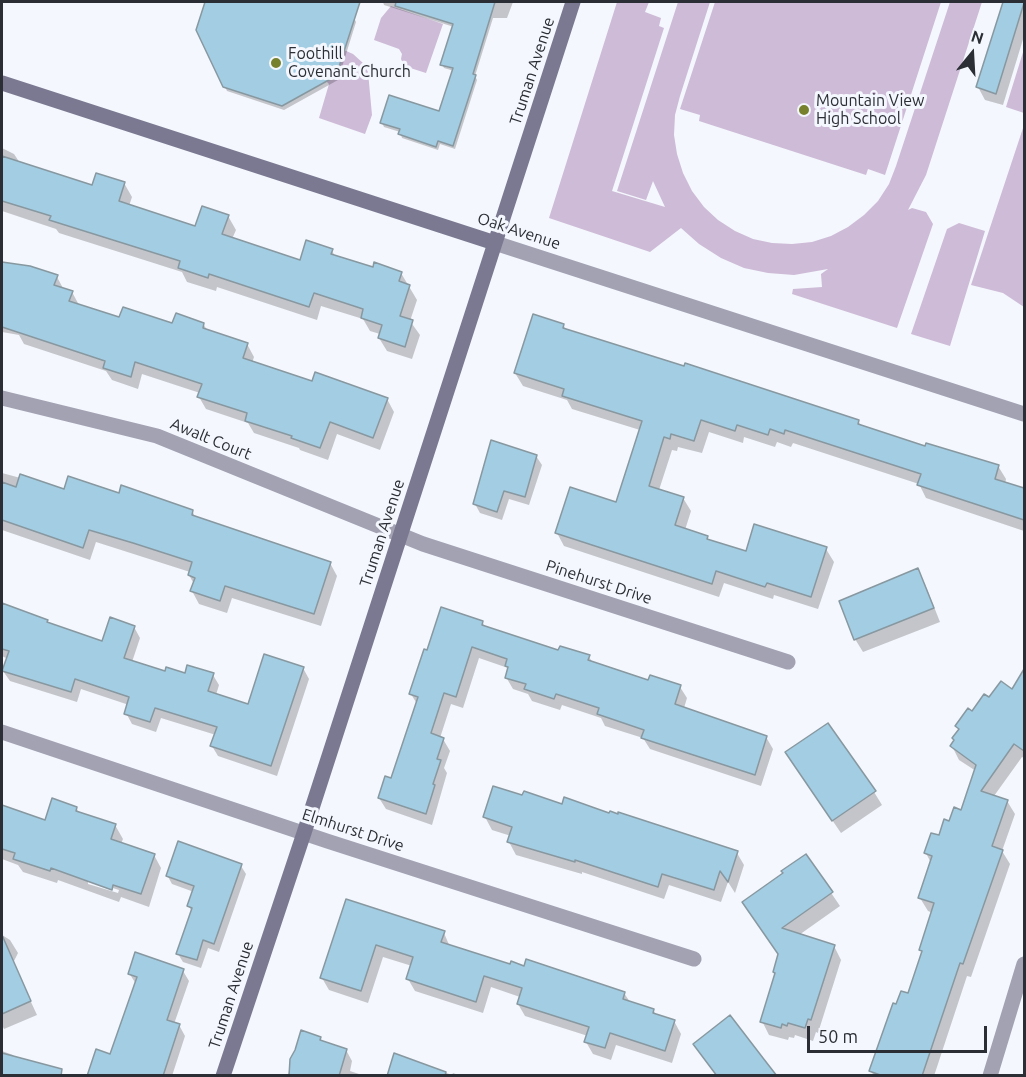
<!DOCTYPE html>
<html>
<head>
<meta charset="utf-8">
<style>
  body { margin:0 }
  #map { position:relative; width:1026px; height:1077px; overflow:hidden; background:#f4f7fd; font-family:Ubuntu,sans-serif }
  canvas { display:block }
  .frame { position:absolute; inset:0; border:3px solid #2b2e34; pointer-events:none }
  .north { position:absolute; left:942px; top:24px; width:60px; height:60px; -webkit-text-stroke:4px #f4f7fd; paint-order:stroke; rotate:18deg; font-size:16px; font-weight:700; line-height:24px; text-align:center; color:#2b2e34 }
  .north::after { content:''; display:block; margin:auto; width:21px; height:27px; background:#2b2e34; clip-path:polygon(50% 0,100% 100%,50% 72%,0 100%) }
  .scale { position:absolute; left:807px; top:1026px; width:180px; height:27px; box-sizing:border-box; border:3px solid #2b2e34; border-top:0; padding-left:8px; font-size:18px; line-height:21px; white-space:nowrap; color:#2b2e34; -webkit-text-stroke:4px #f4f7fd; paint-order:stroke }
</style>
</head>
<body>
<div id="map">
<canvas width="1026" height="1077"></canvas>
<div class="frame"></div>
<div class="north">N</div>
<div class="scale">50 m</div>
</div>
<script>
const g = document.querySelector('canvas').getContext('2d');
g.lineJoin = 'round';
function fillPath(path, color) {
  g.fillStyle = color;
  g.fill(path, 'evenodd');
}
function poly(rows) {
  const path = new Path2D();
  for (const r of rows) {
    path.moveTo(r[0], r[1]);
    for (let i = 2; i < r.length; i += 2) path.lineTo(r[i], r[i + 1]);
  }
  return path;
}
function strokePath(path, color, width, dash) {
  g.strokeStyle = color;
  g.lineWidth = width;
  g.lineCap = dash ? 'butt' : 'round';
  g.setLineDash(dash || []);
  g.stroke(path);
}
function write(font, color, halo, rows, align = 'center') {
  g.font = font + ' Ubuntu,sans-serif';
  g.lineWidth = 6;
  g.setLineDash([]);
  g.textBaseline = 'middle';
  g.strokeStyle = halo;
  g.fillStyle = color;
  for (const [text, x, y, turn = 0] of rows) {
    g.save();
    g.translate(x, y);
    g.rotate((+turn || 0) * Math.PI / 180);
    g.textAlign = isNaN(turn) ? turn : align;
    if (halo) g.strokeText(text, 0, 0);
    g.fillText(text, 0, 0);
    g.restore();
  }
}
fillPath(poly([
  [617,2,649,2,645,12,661,18,659,26,664,28,612,191,665,207,653,181,646,200,617,191,678,2,710,2,680,96,675,115,674,135,677,154,683,173,692,191,704,207,718,220,735,231,753,239,772,243,792,244,812,242,831,236,848,227,864,215,878,201,889,184,896,166,950,2,982,2,926,175,908,210,912,208,926,212,933,224,897,328,792,294,793,289,822,287,821,274,828,269,794,275,768,273,744,268,721,258,699,244,681,228,650,252,549,218],
  [715,2,941,2,885,175,868,169,866,175,699,121,700,115,680,109],
  [391,6,443,24,426,73,404,66,401,59,402,54,399,49,374,40,381,18],
  [1024,49,1024,113,1006,107],
  [344,50,353,54,363,63,368,72,372,115,365,134,319,118,329,84,326,81],
  [1024,125,1024,307,1003,293,971,285],
  [959,223,985,231,950,346,911,334,947,229]
]), '#cebbd7');
fillPath(poly([
  [207,2,346,2,356,22,338,80,284,110,227,91,197,30],
  [383,2,513,2,507,18,493,18,475,76,477,80,455,149,440,144,438,150,402,138,400,132,384,127,382,123,440,113,454,71,444,68,442,64,454,27,384,5],
  [1005,2,1024,2,1024,36,1003,105,985,100,978,87],
  [2,148,14,154,20,163,93,187,124,183,132,197,129,206,196,228,228,216,236,230,232,239,301,262,332,250,335,257,374,269,401,273,417,300,410,321,420,335,412,359,387,351,379,338,380,334,370,331,363,319,321,306,317,320,217,287,216,291,187,282,182,272,59,233,56,229,2,211],
  [2,263,29,268,57,277,64,290,72,292,79,305,120,319,173,325,203,324,208,331,247,344,254,357,252,363,313,383,387,399,394,412,380,450,337,434,328,460,300,450,299,448,254,433,248,423,206,409,199,397,200,393,142,374,138,389,112,380,106,371,24,344,19,335,2,332],
  [563,325,567,331,858,421,862,427,926,448,998,466,1006,479,1005,484,1024,490,1024,531,926,498,919,484,793,443,791,447,777,442,775,447,744,437,743,443,709,432,702,453,678,447,677,451,672,450,659,490,683,498,691,511,685,530,707,537,709,541,746,553,826,549,834,562,818,609,774,595,773,599,724,583,719,597,564,546,557,533,617,504,640,430,572,409,567,400,523,386,515,373],
  [536,456,542,465,529,505,509,499,502,520,480,513,475,504],
  [2,473,65,490,120,495,192,511,196,518,330,563,337,576,321,626,232,598,227,613,199,604,192,591,194,584,189,575,190,572,96,542,90,560,2,530],
  [917,570,925,584,940,622,863,652,855,639],
  [2,605,103,643,134,627,140,638,132,662,166,672,213,675,219,685,216,695,249,706,303,668,309,679,277,776,218,756,212,746,216,735,161,718,156,732,132,724,126,713,129,705,81,689,77,702,10,681,3,671,8,659,2,656],
  [482,622,486,628,559,652,589,657,593,663,649,682,680,687,687,698,684,708,766,737,773,749,761,786,650,749,643,738,605,726,601,718,562,705,560,710,532,701,528,694,513,689,506,677,508,668,479,658,463,708,451,704,440,738,443,739,450,751,444,768,447,773,432,825,386,809,379,798,392,780,417,704,411,694,428,652],
  [1014,689,1024,696,1024,758,1022,757,994,796,1007,801,1015,814,1002,851,1010,864,971,977,967,976,934,1076,874,1076,871,1071,897,1006,909,995,933,913,928,911,920,898,931,863,926,853,950,823,962,811,976,771,959,760,952,746,959,730,957,726,990,699],
  [795,766,874,792,882,805,841,833],
  [563,806,610,815,737,853,744,865,735,893,728,882,721,902,669,885,664,899,582,872,582,874,516,855,509,842,511,836,492,830,485,817],
  [4,808,46,821,76,808,80,814,115,825,123,839,121,844,154,855,161,868,149,907,121,897,119,902,58,880,57,883,23,872,18,865,2,859,2,815],
  [88,880,119,890,118,893,88,884],
  [806,856,840,906,799,935,834,946,841,960,818,1033,816,1032,813,1041,795,1035,794,1038,789,1037,788,1040,769,1035,762,1021,776,975,774,972,779,955,784,874],
  [241,866,246,874,219,952,208,948,201,968,183,962,178,954,192,912,189,906,194,892,172,884,167,875],
  [346,901,444,933,450,947,511,966,624,993,630,1002,653,1010,657,1016,674,1021,681,1034,672,1063,616,1045,611,1060,593,1054,586,1042,588,1036,525,1016,518,1004,520,997,491,987,483,1013,415,991,408,979,412,966,383,957,368,1003,329,990,322,978],
  [2,935,10,940,18,953,13,963,37,1015,4,1029,2,1025],
  [183,971,189,981,174,1024,179,1025,185,1036,172,1076,89,1076,111,1055,136,984,129,973],
  [320,1038,323,1042,346,1050,352,1061,350,1071,365,1076,288,1076,291,1059],
  [2,1051,13,1055,15,1058,41,1076,2,1076],
  [395,1055,452,1075,453,1073,461,1076,388,1076]
]), '#0003');
const building = poly([
  [205,2,360,2,336,76,282,106,223,87,196,30,205,2],
  [396,2,495,2,473,74,476,75,453,146,438,141,436,147,398,134,400,129,380,123,389,95,439,111,453,68,440,65,453,24,395,6,396,2],
  [1003,2,1024,2,1024,3,996,94,976,87,1003,2],
  [2,156,92,185,96,173,125,182,119,201,195,226,202,206,229,215,222,234,300,260,306,240,333,249,331,254,373,267,374,262,402,272,399,281,410,285,400,316,413,320,405,347,378,338,382,325,361,318,363,309,314,293,309,307,209,274,208,278,178,268,180,261,49,220,51,216,2,201,2,156],
  [2,262,30,266,58,275,54,285,73,291,69,301,119,317,123,307,172,323,176,313,204,323,203,328,248,343,243,358,312,381,315,372,388,398,373,438,330,422,320,448,291,438,292,436,245,421,247,413,197,397,202,384,135,362,131,377,103,368,105,361,2,327,2,262],
  [533,314,564,324,563,328,684,366,685,363,859,420,858,424,925,446,926,443,999,465,995,479,1024,488,1024,520,917,485,921,474,785,430,784,434,770,429,768,435,737,425,735,431,701,420,694,441,671,434,670,439,664,437,649,486,684,497,675,525,708,536,707,539,746,551,754,524,827,547,811,597,767,583,765,587,716,571,712,584,555,533,570,487,616,502,642,421,562,396,564,389,514,373,533,314],
  [491,440,537,455,525,497,504,491,497,512,473,504,491,440],
  [20,474,64,489,68,476,119,493,121,485,193,510,192,515,331,562,314,614,225,586,220,601,190,591,195,578,188,575,192,562,133,543,89,530,83,548,2,520,2,482,16,487,20,474],
  [918,568,934,608,854,640,839,601,918,568],
  [2,603,48,620,47,622,102,641,110,617,135,626,124,658,165,671,166,667,185,673,187,665,214,673,208,691,248,704,264,654,304,667,271,766,210,746,217,727,155,708,150,722,124,714,129,697,75,679,71,692,2,671,9,651,2,649,2,603],
  [441,607,483,621,482,625,558,650,560,646,590,655,588,660,648,680,650,675,681,685,675,704,767,736,755,775,641,738,644,730,597,714,599,708,556,694,554,699,524,689,526,684,505,678,508,667,505,666,507,659,472,647,456,697,444,693,431,733,444,738,437,759,441,760,433,784,435,785,426,814,378,798,385,776,391,778,418,697,409,694,424,649,427,650,441,607],
  [1024,669,1024,751,1014,744,981,791,1008,800,992,846,1003,850,963,964,960,963,922,1076,883,1076,869,1071,893,1003,896,1004,901,991,908,993,922,951,919,950,934,903,918,898,932,856,924,853,931,833,939,835,944,819,949,821,954,807,961,810,976,765,950,746,954,740,952,738,959,729,955,726,968,708,972,711,984,694,989,697,1001,681,1012,689,1024,669],
  [828,723,876,791,832,821,785,752,828,723],
  [493,786,522,795,524,791,562,804,564,797,609,813,610,811,618,814,618,812,738,851,728,882,720,871,714,890,662,874,658,887,575,860,575,862,507,842,512,827,483,817,493,786],
  [52,798,77,807,76,811,116,824,111,839,155,854,141,894,113,885,112,890,51,868,50,871,13,859,15,853,2,849,2,805,45,820,52,798],
  [178,841,242,864,214,944,203,940,197,960,176,954,192,908,187,906,194,886,166,876,178,841],
  [806,854,833,892,782,928,835,945,811,1020,808,1019,805,1028,788,1023,787,1026,782,1024,781,1028,760,1022,775,973,773,972,778,954,742,902,783,873,781,871,806,854],
  [346,899,445,931,441,942,510,964,511,961,524,966,526,959,625,992,623,999,654,1009,653,1013,675,1020,665,1051,610,1033,605,1048,584,1042,589,1027,517,1004,522,988,484,976,476,1002,406,979,413,957,376,945,361,991,320,978,346,899],
  [2,935,31,1001,2,1014,2,935],
  [135,952,184,969,167,1020,180,1024,163,1076,87,1076,96,1049,110,1054,137,977,128,974,135,952],
  [730,1015,763,1058,777,1076,717,1076,693,1044,730,1015],
  [301,1030,321,1037,320,1040,347,1049,339,1076,289,1076,290,1059,295,1050,301,1030],
  [2,1053,62,1069,61,1076,2,1076,2,1053],
  [394,1053,446,1072,445,1076,387,1076,394,1053]
]);
fillPath(building, '#a2cde3');
strokePath(building, '#8898a0', 1.5);
strokePath(poly([
  [495,243,1024,414],
  [2,398,157,436,423,544,788,662],
  [2,732,327,841,694,959],
  [990,1076,1024,964]
]), '#a2a2b3', 15);
strokePath(poly([
  [2,83,495,243],
  [223,1076,304,833,573,2]
]), '#7a7991', 15);
for (const [x, y, r, color] of [
  [276,63,6,"#77812d"],
  [804,110,6,"#77812d"]
]) {
  const dot = new Path2D();
  dot.arc(x, y, r, 0, 2 * Math.PI);
  g.fillStyle = color;
  g.fill(dot);
  strokePath(dot, '#f4f7fd', 2);
}
write('16px', '#2b2e34', '#f4f7fd', [
  ["Foothill",288,54],
  ["Covenant Church",288,72],
  ["Mountain View",816,101],
  ["High School",816,119]
], 'left');
write('16px', '#2b2e34', '#f4f7fd', [
  ["Truman Avenue",532,71,-72],
  ["Oak Avenue",519,231,18],
  ["Awalt Court",211,439,22],
  ["Truman Avenue",382,533,-72],
  ["Pinehurst Drive",599,582,18],
  ["Elmhurst Drive",353,830,18],
  ["Truman Avenue",231,995,-72]
]);
</script>
</body>
</html>
